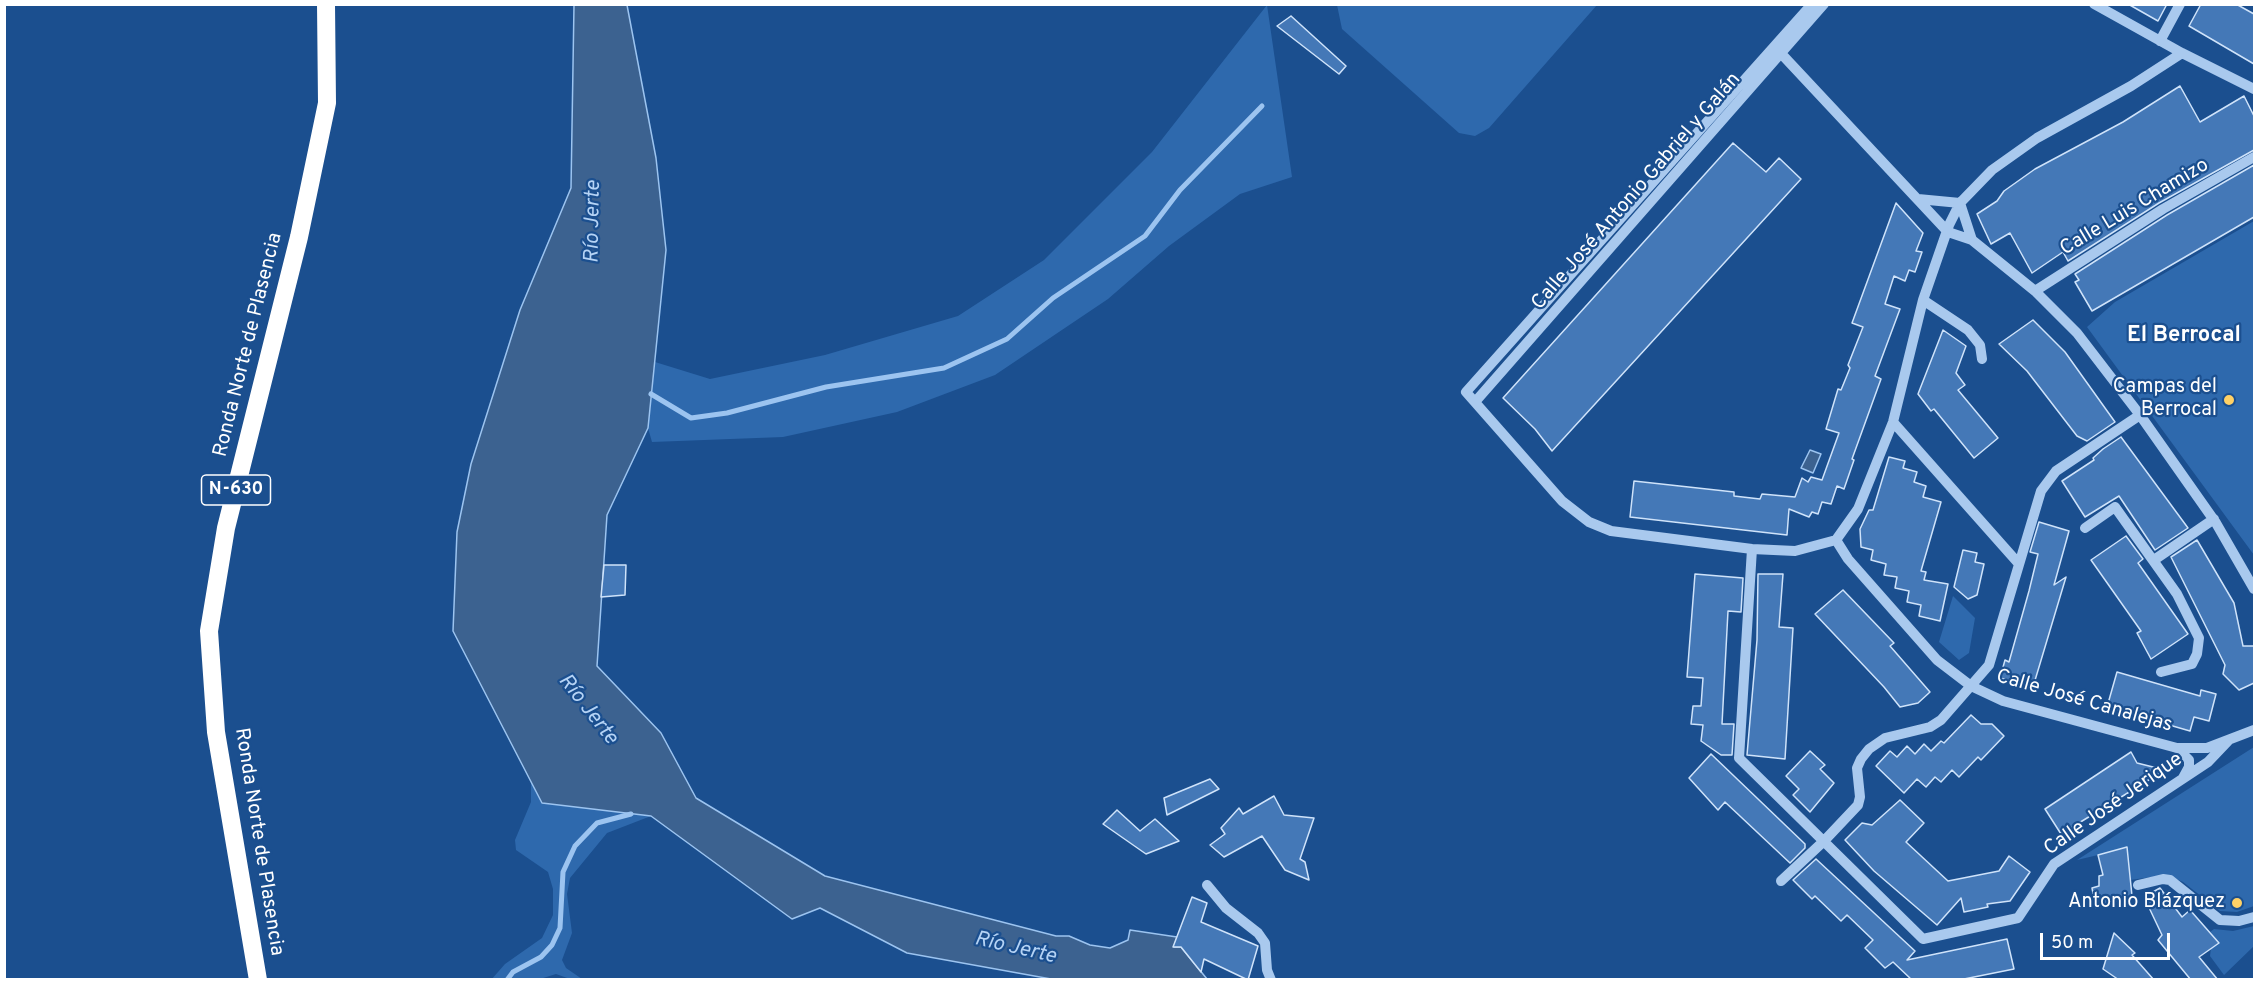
<!DOCTYPE html>
<html>
<head>
<meta charset="utf-8">
<style>
  body { margin:0 }
  #map { position:relative; width:2259px; height:984px; overflow:hidden; background:#1b4f8f; font-family:Overpass,sans-serif }
  canvas { display:block }
  .frame { position:absolute; inset:0; border:6px solid #fff; pointer-events:none }
  .scale { position:absolute; left:2040px; top:933px; width:130px; height:27px; box-sizing:border-box; border:3px solid #fff; border-top:0; padding-left:8px; font-size:18px; line-height:21px; white-space:nowrap; color:#fff; -webkit-text-stroke:4px #1b4f8f; paint-order:stroke }
</style>
</head>
<body>
<div id="map">
<canvas width="2259" height="984"></canvas>
<div class="frame"></div>
<div class="scale">50 m</div>
</div>
<script>
const g = document.querySelector('canvas').getContext('2d');
g.lineJoin = 'round';
function fillPath(path, color) {
  g.fillStyle = color;
  g.fill(path, 'evenodd');
}
function poly(rows) {
  const path = new Path2D();
  for (const r of rows) {
    path.moveTo(r[0], r[1]);
    for (let i = 2; i < r.length; i += 2) path.lineTo(r[i], r[i + 1]);
  }
  return path;
}
function strokePath(path, color, width, dash) {
  g.strokeStyle = color;
  g.lineWidth = width;
  g.lineCap = dash ? 'butt' : 'round';
  g.setLineDash(dash || []);
  g.stroke(path);
}
function write(font, color, halo, rows, align = 'center') {
  g.font = font + ' Overpass,sans-serif';
  g.lineWidth = 4.5;
  g.setLineDash([]);
  g.textBaseline = 'middle';
  g.strokeStyle = halo;
  g.fillStyle = color;
  for (const [text, x, y, turn = 0] of rows) {
    g.save();
    g.translate(x, y);
    g.rotate((+turn || 0) * Math.PI / 180);
    g.textAlign = isNaN(turn) ? turn : align;
    if (halo) g.strokeText(text, 0, 0);
    g.fillText(text, 0, 0);
    g.restore();
  }
}
fillPath(poly([
  [1267,5,1292,177,1240,194,1169,246,1108,299,995,375,897,412,783,437,652,442,648,428,655,362,710,379,825,355,958,316,1044,260,1152,152],
  [1337,5,1337,4,1597,5,1489,128,1475,136,1459,133,1342,29],
  [2254,221,2254,555,2087,327,2115,302],
  [1953,596,1975,618,1969,653,1959,660,1939,642],
  [2254,747,2254,906,2237,912,2220,911,2183,882,2167,875,2130,880,2098,855,2077,860],
  [531,782,542,803,651,816,607,833,570,878,567,894,572,933,562,960,566,968,582,979,570,979,556,974,540,979,491,980,505,964,542,938,553,915,553,889,548,872,516,850,515,840,531,802],
  [2254,926,2254,946,2224,975,2210,956,2211,948,2218,943,2210,932,2214,929,2233,931]
]), '#2e69ad');
const water = poly([
  [574,5,627,5,656,158,666,250,648,428,607,515,597,666,661,733,696,798,825,876,1056,936,1069,936,1090,945,1110,948,1128,940,1130,930,1177,937,1174,947,1181,947,1207,979,1051,979,907,953,820,908,792,919,651,816,542,803,453,631,457,532,471,464,520,310,571,188,574,5],
  [1810,450,1821,454,1813,473,1801,468,1810,450]
]);
fillPath(water, '#3c6290');
strokePath(water, '#9cc4f0', 1.5);
strokePath(poly([
  [651,394,691,418,727,413,826,387,944,368,1007,339,1053,298,1145,236,1180,190,1262,106],
  [507,980,513,972,541,957,552,945,560,928,563,872,575,846,597,823,631,814]
]), '#9cc4f0', 5);
const building = poly([
  [2128,4,2167,4,2158,21,2128,4],
  [2201,4,2236,4,2254,14,2254,64,2189,26,2201,4],
  [1291,16,1346,66,1339,74,1277,26,1291,16],
  [2180,86,2200,122,2244,96,2254,116,2254,150,2159,203,2068,261,2063,252,2032,273,2010,233,1991,244,1977,214,1997,201,2004,191,2035,169,2123,122,2180,86],
  [1733,143,1766,172,1779,158,1801,179,1552,451,1535,429,1503,398,1733,143],
  [2254,165,2254,217,2092,311,2075,282,2079,280,2075,274,2167,215,2254,165],
  [1896,203,1923,233,1916,251,1922,252,1915,272,1909,270,1905,281,1894,276,1885,304,1900,309,1875,376,1881,379,1852,459,1854,460,1844,489,1837,486,1831,504,1822,502,1818,514,1812,512,1809,517,1789,509,1787,535,1630,517,1634,481,1734,492,1734,496,1760,499,1762,494,1795,497,1802,478,1808,482,1811,477,1822,480,1839,433,1826,429,1838,389,1841,390,1850,368,1848,365,1863,327,1852,323,1896,203],
  [2033,320,2065,352,2115,422,2087,441,2077,436,2027,371,1999,344,2033,320],
  [1943,330,1966,346,1956,373,1965,385,1958,390,1998,438,1974,458,1934,409,1931,411,1918,394,1943,330],
  [2121,437,2188,528,2155,550,2119,496,2085,517,2062,481,2094,460,2093,458,2103,449,2121,437],
  [1889,457,1905,461,1903,468,1917,472,1914,482,1926,486,1923,497,1941,502,1921,571,1926,572,1924,580,1948,584,1940,621,1919,616,1921,605,1907,602,1909,591,1895,588,1897,577,1884,575,1886,564,1871,560,1873,550,1861,547,1860,529,1869,510,1873,510,1889,457],
  [2039,522,2069,531,2054,585,2066,577,2033,687,2000,678,2005,660,2009,662,2029,591,2038,554,2030,552,2039,522],
  [2126,536,2143,559,2138,563,2188,634,2151,659,2137,633,2141,631,2091,560,2126,536],
  [2197,540,2234,603,2243,646,2254,646,2254,683,2239,690,2223,674,2225,665,2171,557,2197,540],
  [1963,550,1977,553,1975,562,1984,564,1977,595,1968,599,1954,587,1963,550],
  [604,565,626,565,625,595,601,597,604,565],
  [1695,574,1743,578,1741,612,1728,611,1722,724,1734,724,1732,755,1721,755,1701,741,1703,725,1691,724,1693,706,1701,706,1703,678,1687,677,1695,574],
  [1758,574,1783,574,1779,627,1793,628,1785,759,1747,755,1757,640,1758,574],
  [1843,590,1894,643,1890,646,1930,692,1918,703,1900,707,1884,687,1815,614,1843,590],
  [2117,672,2200,696,2201,690,2216,694,2209,721,2194,717,2190,731,2107,707,2117,672],
  [1971,715,1981,724,1992,724,2004,736,1981,760,1978,757,1959,777,1952,770,1941,782,1935,777,1926,787,1917,779,1904,793,1876,766,1890,751,1897,757,1907,746,1915,754,1924,744,1931,751,1941,741,1944,743,1971,715],
  [1810,751,1825,765,1820,769,1834,783,1810,812,1793,795,1799,789,1786,776,1810,751],
  [2131,752,2137,763,2165,770,2061,834,2045,809,2131,752],
  [1711,754,1805,844,1805,848,1790,863,1725,802,1718,810,1689,778,1711,754],
  [1210,779,1219,789,1167,815,1164,798,1210,779],
  [1274,796,1284,815,1314,818,1300,859,1305,862,1309,880,1285,870,1262,836,1224,857,1210,845,1225,834,1221,828,1239,808,1243,814,1274,796],
  [1900,800,1924,823,1906,842,1948,881,1999,871,2009,856,2030,872,2010,901,1987,904,1988,907,1964,912,1961,898,1937,925,1874,871,1845,840,1862,823,1872,825,1900,800],
  [1117,810,1140,831,1155,819,1179,841,1146,854,1103,824,1117,810],
  [2127,847,2132,896,2096,908,2092,888,2099,886,2099,876,2103,875,2098,855,2127,847],
  [1816,859,1915,951,1907,960,2007,939,2014,969,1959,980,1912,980,1893,962,1885,968,1865,948,1873,940,1847,915,1841,921,1815,896,1812,899,1793,880,1816,859],
  [2160,888,2182,917,2190,910,2219,943,2199,957,2218,980,2191,980,2158,940,2162,935,2144,897,2160,888],
  [1192,897,1207,903,1201,922,1258,946,1248,980,1204,959,1201,972,1181,947,1173,947,1192,897],
  [2114,933,2135,953,2132,955,2154,980,2119,980,2103,969,2114,933]
]);
fillPath(building, '#4478b7');
strokePath(building, '#cfe3fa', 1.5);
strokePath(poly([
  [1812,4,1466,392,1562,501,1589,522,1611,531,1752,549,1795,551,1836,540,1858,509,1893,422,1923,300,1949,225,1960,203,1992,170,2037,138,2131,86,2182,53],
  [2094,4,2182,53,2254,89],
  [2160,41,2180,4],
  [1775,47,1948,232,1972,240,2035,291,2077,333,2140,415,2216,523,2254,589],
  [1918,199,1960,203,1972,240],
  [2035,291,2163,209,2254,157],
  [1923,300,1968,330,1980,345,1982,359],
  [1475,402,1824,4],
  [1893,422,2019,564],
  [2085,528,2115,507,2177,594,2199,638,2197,654,2192,664,2161,672],
  [1836,540,1848,559,1937,660,1971,686,2003,701,2177,748,2207,748,2254,730],
  [1752,549,1739,758,1923,939,2018,918,2054,864,2208,762,2228,741],
  [2154,560,2214,519],
  [2177,748,2189,760,2189,767,2183,778],
  [1781,881,1824,841,1858,805,1860,797,1857,768,1861,759,1869,749,1885,738,1930,727,1941,720,1989,665,2041,491,2056,471,2140,415],
  [1207,885,1226,908,1258,933,1265,943,1267,970,1271,980],
  [2138,885,2163,879,2170,880,2220,920,2239,921,2254,917]
]), '#a9c9ee', 10);
strokePath(poly([
  [258,980,216,732,209,631,226,528,299,237,327,103,326,4]
]), '#fff', 18);
for (const [x, y, r, color] of [
  [2229,400,6,"#ffd166"],
  [2237,903,6,"#ffd166"]
]) {
  const dot = new Path2D();
  dot.arc(x, y, r, 0, 2 * Math.PI);
  g.fillStyle = color;
  g.fill(dot);
  strokePath(dot, '#1b4f8f', 2);
}
for (const [x, y, w] of [
  [236,490,69]
]) {
  const box = new Path2D();
  box.roundRect(x - w / 2, y - 15, w, 30, 4.5);
  g.fillStyle = '#1b4f8f';
  g.fill(box);
  strokePath(box, '#fff', 1.5);
}
write('bold 18px', '#fff', null, [
  ["N-630",236,490]
]);
write('20px', '#fff', '#1b4f8f', [
  ["Calle José Antonio Gabriel y Galán",1637,192,-49],
  ["Calle Luis Chamizo",2135,208,-31],
  ["Ronda Norte de Plasencia",249,345,-76],
  ["Calle José Canalejas",2084,702,16],
  ["Calle José Jerique",2114,805,-35],
  ["Ronda Norte de Plasencia",258,842,81]
]);
write('20px', '#fff', '#1b4f8f', [
  ["Campas del",2217,388],
  ["Berrocal",2217,411],
  ["Antonio Blázquez",2225,903]
], 'right');
write('italic 21px', '#b5d3f5', '#1b4f8f', [
  ["Río Jerte",594,222,-89],
  ["Río Jerte",587,710,52],
  ["Río Jerte",1015,949,13]
]);
write('bold 22px', '#fff', '#1b4f8f', [
  ["El Berrocal",2184,337]
]);
</script>
</body>
</html>
